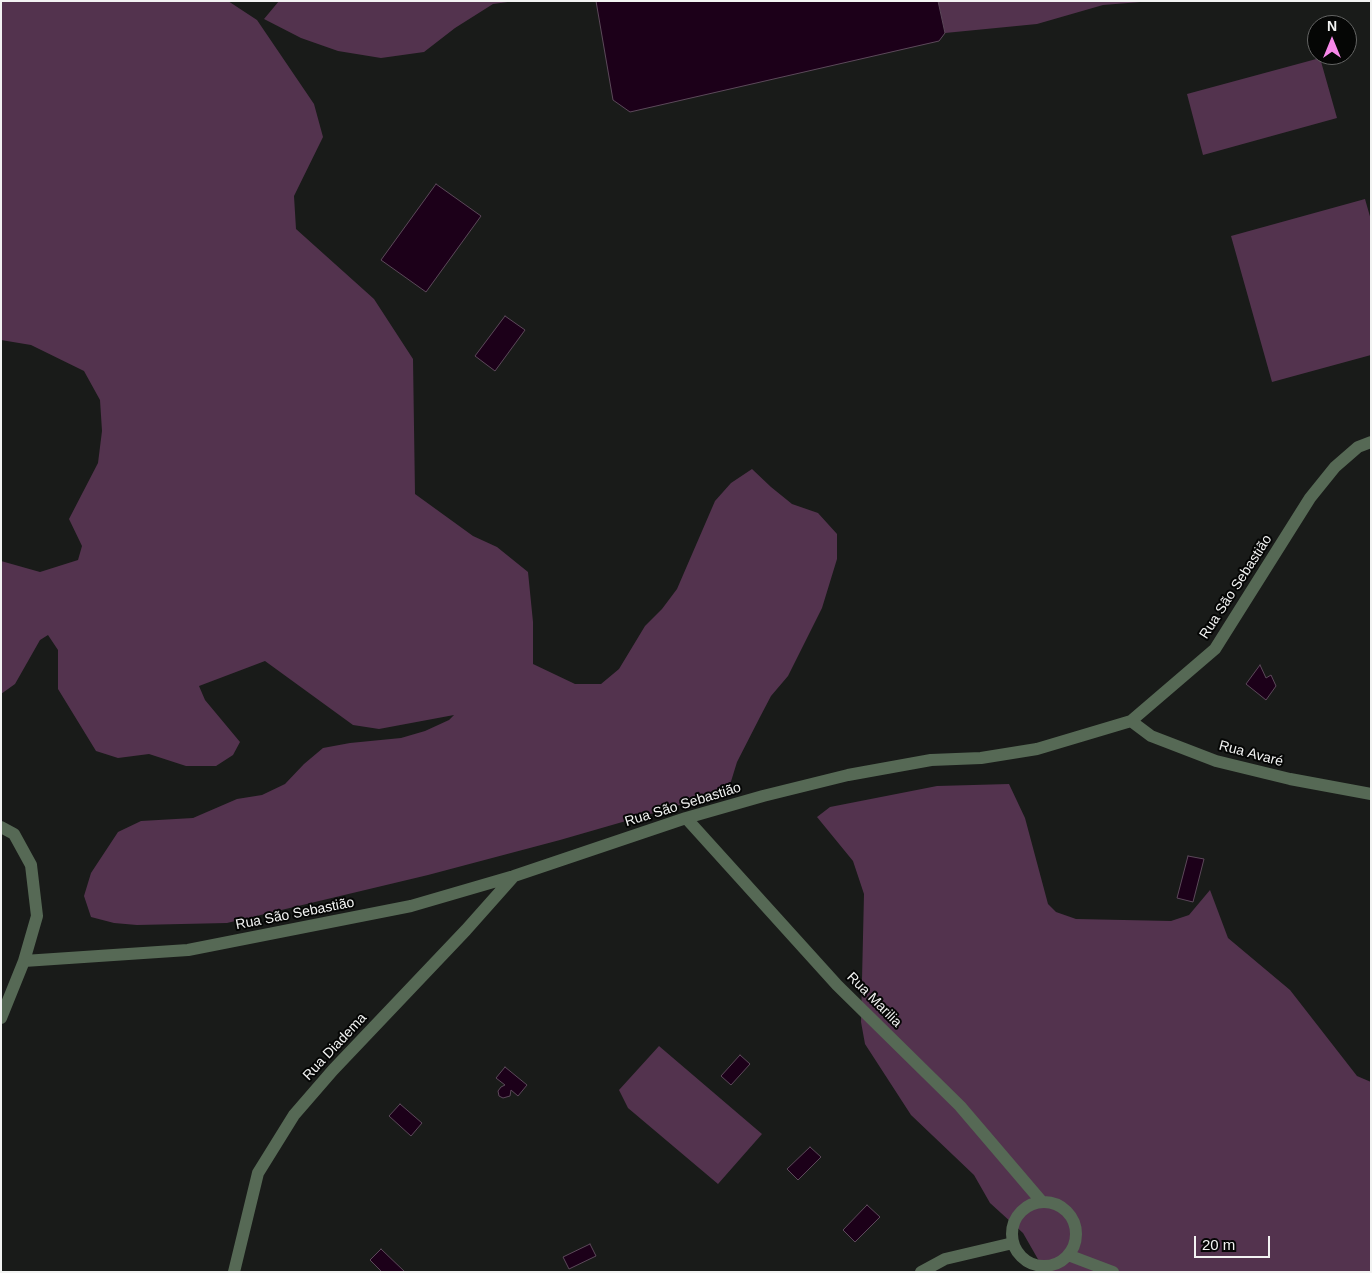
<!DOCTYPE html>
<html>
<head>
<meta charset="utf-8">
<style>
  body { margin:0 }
  #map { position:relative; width:1372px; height:1273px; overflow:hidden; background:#191b19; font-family:Arial,sans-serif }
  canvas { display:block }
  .frame { position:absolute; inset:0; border:2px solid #f2f3f2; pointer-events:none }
  .north { position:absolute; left:1307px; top:15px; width:50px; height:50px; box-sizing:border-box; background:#050605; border:1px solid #646564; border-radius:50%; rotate:0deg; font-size:14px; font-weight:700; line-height:20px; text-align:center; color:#f2f3f2 }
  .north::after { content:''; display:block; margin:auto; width:18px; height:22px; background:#f888ea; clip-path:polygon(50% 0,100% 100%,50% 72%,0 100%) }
  .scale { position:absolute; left:1194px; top:1236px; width:76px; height:22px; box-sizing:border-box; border:2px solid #f2f3f2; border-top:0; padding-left:6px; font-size:15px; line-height:18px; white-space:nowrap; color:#f2f3f2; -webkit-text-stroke:4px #050605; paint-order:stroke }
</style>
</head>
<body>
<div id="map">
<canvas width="1372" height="1273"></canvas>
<div class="frame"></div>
<div class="north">N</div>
<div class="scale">20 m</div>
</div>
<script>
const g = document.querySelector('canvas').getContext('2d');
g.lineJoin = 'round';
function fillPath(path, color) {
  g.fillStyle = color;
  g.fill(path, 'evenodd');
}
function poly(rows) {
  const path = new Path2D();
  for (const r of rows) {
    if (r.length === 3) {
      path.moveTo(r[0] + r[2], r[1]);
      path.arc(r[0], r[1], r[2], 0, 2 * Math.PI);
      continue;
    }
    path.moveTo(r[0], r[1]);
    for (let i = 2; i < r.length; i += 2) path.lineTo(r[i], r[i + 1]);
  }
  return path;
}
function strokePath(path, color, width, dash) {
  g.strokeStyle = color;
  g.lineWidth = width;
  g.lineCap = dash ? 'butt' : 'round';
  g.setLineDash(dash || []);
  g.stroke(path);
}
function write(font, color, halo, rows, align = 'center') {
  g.font = font + ' Arial,sans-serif';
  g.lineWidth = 4;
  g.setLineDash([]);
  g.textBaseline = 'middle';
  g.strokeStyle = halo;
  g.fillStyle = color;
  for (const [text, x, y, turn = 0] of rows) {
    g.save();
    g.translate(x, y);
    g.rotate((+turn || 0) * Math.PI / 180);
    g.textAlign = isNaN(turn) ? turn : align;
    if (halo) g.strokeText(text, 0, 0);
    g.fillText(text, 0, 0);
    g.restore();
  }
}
fillPath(poly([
  [1,1,228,1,257,20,314,104,323,137,294,196,296,229,374,299,413,359,415,494,473,536,497,547,528,572,533,622,533,664,575,684,601,684,619,669,645,626,662,609,677,589,715,501,731,483,752,469,771,487,792,504,818,513,837,534,837,559,822,608,788,676,771,696,760,717,737,762,729,788,671,808,560,840,428,875,227,923,137,925,114,923,91,917,84,896,91,873,118,832,141,821,193,818,237,799,262,795,285,784,304,764,323,748,350,743,401,738,425,731,449,720,454,715,379,729,353,725,265,661,199,686,205,700,240,742,233,755,216,766,186,766,149,754,118,758,96,751,58,689,58,650,48,635,40,640,15,684,1,694,1,561,40,572,78,560,82,546,69,519,98,463,102,431,100,400,84,371,31,345,1,340],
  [279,1,515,1,493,4,455,28,424,52,381,58,338,51,301,38,264,19],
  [938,1,1153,1,1103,5,1037,24,945,33],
  [1320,58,1337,118,1203,155,1187,94],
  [1365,199,1371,220,1371,355,1272,382,1231,236],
  [1009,784,1025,818,1048,904,1056,912,1076,919,1171,921,1189,915,1210,890,1228,938,1290,990,1357,1076,1371,1082,1371,1272,1042,1272,1039,1261,1023,1233,990,1203,974,1175,911,1115,865,1044,861,1022,864,894,853,861,817,817,830,807,937,786],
  [659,1046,762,1134,718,1184,628,1108,619,1090]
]), '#53334e');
const water = poly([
  [596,1,938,1,945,33,939,41,630,112,613,100,596,1],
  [436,184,481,216,426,292,381,260,436,184],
  [505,316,525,330,495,371,475,356,505,316],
  [1260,665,1266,678,1271,675,1276,686,1266,700,1246,684,1260,665],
  [1188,856,1204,859,1193,902,1177,898,1188,856],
  [740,1055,750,1064,731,1085,721,1076,740,1055],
  [505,1067,527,1085,518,1096,511,1090,510,1096,503,1098,499,1096,498,1091,501,1087,505,1085,496,1078,505,1067],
  [400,1104,422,1123,411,1136,389,1116,400,1104],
  [810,1147,821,1157,798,1180,787,1169,810,1147],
  [867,1205,880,1217,855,1242,843,1230,867,1205],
  [590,1244,596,1256,569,1269,563,1257,590,1244],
  [381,1249,405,1272,382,1272,370,1260,381,1249]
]);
fillPath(water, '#1c0019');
strokePath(water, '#5c495a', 1);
strokePath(poly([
  [1131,721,1151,736,1216,761,1290,779,1371,794],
  [686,818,837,985,960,1106,1042,1202],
  [1,827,14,834,31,865,37,916,24,961,188,950,411,906,514,876,686,818,763,796,848,775,931,760,981,758,1037,749,1131,721,1215,649,1310,498,1335,467,1358,447,1371,442],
  [1,1018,24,961],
  [1044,1234,32],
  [1068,1255,1113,1272],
  [234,1272,258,1173,294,1115,333,1070,466,930,514,876],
  [921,1272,945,1259,1013,1243]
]), '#566955', 12);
write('14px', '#f2f3f2', '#050605', [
  ["Rua São Sebastião",1236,587,-57],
  ["Rua Avaré",1251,754,15],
  ["Rua São Sebastião",683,805,-17],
  ["Rua São Sebastião",295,914,-11],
  ["Rua Marilia",874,1000,45],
  ["Rua Diadema",335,1047,-47]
]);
</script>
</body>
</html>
